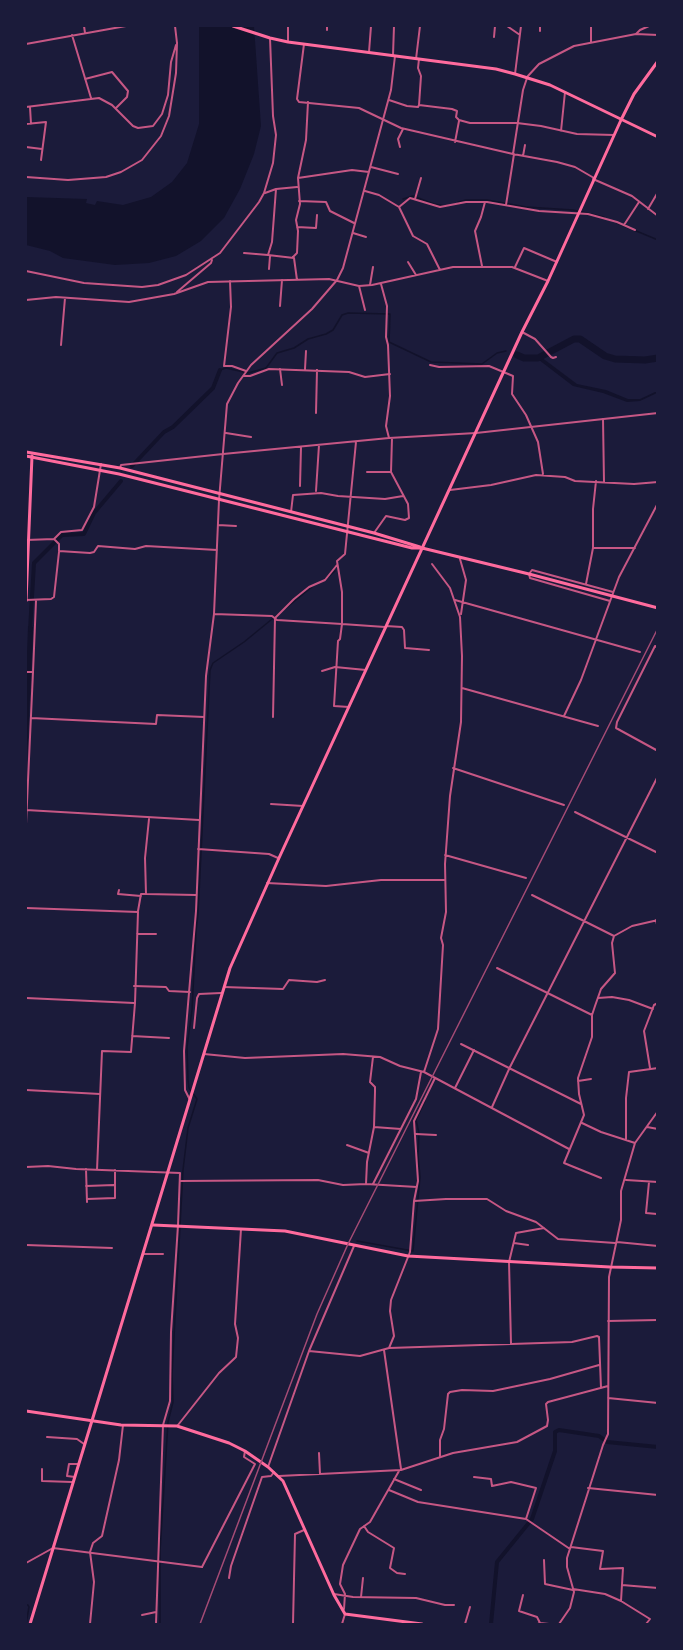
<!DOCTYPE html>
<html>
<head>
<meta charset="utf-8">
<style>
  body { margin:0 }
  #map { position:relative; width:683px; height:1650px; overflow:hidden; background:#1b1b3a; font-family:"Golos Text",sans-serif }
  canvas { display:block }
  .frame { position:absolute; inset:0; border:27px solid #1b1b3a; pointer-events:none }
</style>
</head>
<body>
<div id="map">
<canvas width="683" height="1650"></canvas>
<div class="frame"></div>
</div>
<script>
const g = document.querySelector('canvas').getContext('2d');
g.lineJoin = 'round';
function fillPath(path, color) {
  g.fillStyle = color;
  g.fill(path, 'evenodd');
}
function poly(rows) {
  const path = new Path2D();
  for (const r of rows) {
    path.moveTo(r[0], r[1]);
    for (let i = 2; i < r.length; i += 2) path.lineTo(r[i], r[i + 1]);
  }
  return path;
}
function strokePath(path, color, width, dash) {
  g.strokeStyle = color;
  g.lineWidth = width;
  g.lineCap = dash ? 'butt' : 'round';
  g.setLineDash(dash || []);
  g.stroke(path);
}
fillPath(poly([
  [199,26,254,26,261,126,254,154,240,189,224,218,201,241,176,256,149,263,115,265,63,258,50,251,26,245,26,197,87,199,86,203,95,205,97,201,123,205,151,197,172,182,187,163,199,124],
  [541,357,577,384,606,390,628,399,640,399,655,392,657,392,657,393,640,401,627,402,603,393,573,386,539,360],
  [28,626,33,627,33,632,26,783,26,679]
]), '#12122b');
strokePath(poly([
  [403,199,413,196,434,204,445,206],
  [458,202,466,200,487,200,526,207,573,210,604,217],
  [617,223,658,240],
  [220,370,226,368,248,373,266,368,277,353,294,348,308,339,326,334,333,330,342,315,348,313,390,314,389,342,431,362,482,364,497,353,506,351],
  [327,578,335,571],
  [286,608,312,587],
  [357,1241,413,1251,420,1177,418,1155,419,1133,416,1120,425,1101],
  [26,1605,28,1605,29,1607,26,1624],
  [160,1624,160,1551,168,1422,173,1402,172,1374,183,1170,188,1128,197,1099,189,1088,188,1080,187,1047,192,1010,196,931,198,914,210,670,213,663,244,642,277,615]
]), '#12122b', 1.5);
strokePath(poly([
  [132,466,164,432,173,427,213,388,220,370],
  [30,630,34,563,62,535,84,534,94,513,121,481],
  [491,1624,497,1562,532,1519,555,1451,555,1432,559,1430,599,1436,607,1442,658,1447]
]), '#12122b', 4);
strokePath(poly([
  [517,355,524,358,538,358,574,339,580,339,605,356,615,359,645,360,658,358]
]), '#12122b', 7);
strokePath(poly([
  [84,26,85,33],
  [502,26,507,26,520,35],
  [591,26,591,42],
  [327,30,327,26],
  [540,31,540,26],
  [636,34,640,30,649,26],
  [72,35,91,98],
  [494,37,495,26],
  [288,42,288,26],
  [26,44,126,26],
  [304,44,297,99,299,102,359,108,401,128,513,154,557,162,575,167,594,178],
  [369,52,371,26],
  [416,59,420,26],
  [419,59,418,68,421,76,419,105,452,109,457,111,456,117,459,120,470,123,517,123,541,126,577,134,614,135],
  [515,74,521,26],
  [85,79,112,72,128,91,127,97,116,108],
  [389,100,407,106,418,107,419,105],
  [26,107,99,98,112,105,133,126,138,128,153,126,162,114,168,95,171,62,176,45],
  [30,107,31,124],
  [26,124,46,122,41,160],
  [561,131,565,92],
  [455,142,459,121],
  [26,147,42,149],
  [400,147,398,139,403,129],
  [513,154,523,90,527,78],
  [523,156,525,145],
  [371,167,398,174],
  [26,177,68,180,106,177,121,172,142,160,161,136,169,116,176,73,177,43],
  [298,178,352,170,369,172],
  [593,179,632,196,658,216],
  [365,191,379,195,399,207,413,236,427,244,440,270],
  [265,193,276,189],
  [415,199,421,178],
  [299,201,326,202,330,211,354,223],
  [506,205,514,154],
  [399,207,410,198,440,207,466,202,487,202,539,211,588,214,617,222,635,230],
  [648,209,658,192],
  [624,225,639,202],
  [297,227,316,228,317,215],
  [353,233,366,237],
  [244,253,268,255],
  [293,257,297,253,298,231,296,220,300,204,298,178,306,140,308,102],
  [408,262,416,275],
  [482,266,475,231,481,217,485,202],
  [515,267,524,248,557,262],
  [269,269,270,256],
  [26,271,84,283,142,287,158,285,186,275,220,253,259,202,264,193,273,163,276,135,273,116,270,38],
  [297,280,294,258,268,255,272,242,276,189,297,187],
  [230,281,231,307,224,366,232,366,246,371],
  [381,284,387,306,386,337,388,345,390,396,386,426,389,438],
  [370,285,373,267],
  [359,286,365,310],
  [177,292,211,263,212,260],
  [26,300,56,297,129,302,174,294,208,282,329,279,359,286,372,285,453,267,512,267,548,281],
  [280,306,282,280],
  [61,345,65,298],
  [430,365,439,367,489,366,513,376,512,394,526,415,538,442,543,474],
  [280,369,282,385],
  [305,369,306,351],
  [243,376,250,376,269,369,349,372,365,377,390,374],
  [316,413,317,370],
  [603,419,604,482],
  [226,433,251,437],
  [120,468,121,465,223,454,389,438,476,433],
  [367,472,391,472],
  [300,486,301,447],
  [450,490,491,485,536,475,565,477,575,481,634,484,658,482],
  [316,491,319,445],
  [291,512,293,495,321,493,338,496,385,499,403,496],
  [218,525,236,526],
  [374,533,386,516,405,520,409,518,408,504,391,472,392,438],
  [54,539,61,532,82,530,94,507,101,464],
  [26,540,54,539,59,544,59,551,90,553,94,552,98,546,135,549,146,546,217,550],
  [593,548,635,548],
  [460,559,466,580,461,614],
  [586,584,593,548,593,509,596,481],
  [26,600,51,599,54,597,59,552],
  [455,600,640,652],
  [610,601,530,578,529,574,532,570,613,592],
  [214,614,272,616,277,620,342,624,342,592,337,561,345,554,356,442],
  [386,626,402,627,404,630,405,648,429,650],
  [658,647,655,646,617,722,616,728,658,751],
  [322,671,335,667,366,670],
  [26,672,33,672,36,601],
  [462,688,598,726],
  [349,707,334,706,338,641,340,639,342,624,385,627],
  [564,716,581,680,619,577,658,503],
  [273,717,275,618,294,599,309,587,325,580,337,565],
  [31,718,156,724,157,715,204,717],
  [453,768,564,805],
  [271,804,303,806],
  [26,810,199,820],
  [575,812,658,853],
  [149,819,145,858,146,894,196,895],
  [26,824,33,672],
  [198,849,269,854,278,858],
  [445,855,526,878],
  [119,890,118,894,141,896],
  [532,895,614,936,632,926,658,920],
  [26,908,138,912,135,1003,131,1052,102,1051,97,1170],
  [138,911,141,894,146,894],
  [656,920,658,929],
  [137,934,156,934],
  [497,968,592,1015],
  [134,986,166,987,169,991,190,992],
  [224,987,283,989,289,980,317,982,325,980],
  [26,998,134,1003],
  [598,998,612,997,629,1000,653,1009],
  [194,1028,197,998,199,994,221,993],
  [132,1036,169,1038],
  [461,1044,581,1104],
  [204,1054,245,1058,343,1054,380,1057,400,1066,424,1072,569,1149],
  [373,1057,370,1082,375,1087,375,1092,374,1127],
  [650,1068,644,1031,654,1005,658,1003],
  [424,1072,438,1029,443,945,441,938,446,912,445,864,450,796,461,722,462,656,460,617,450,588,432,564],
  [578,1081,591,1079],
  [455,1088,474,1050],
  [26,1090,100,1094],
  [190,1100,185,1090,184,1051,196,911,206,676,214,614,219,500,227,404,238,383,251,365,312,309,337,280,343,268,391,90,395,56],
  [492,1107,510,1067,658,776],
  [582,1123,601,1132,635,1143],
  [647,1127,658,1129],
  [416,1134,436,1135],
  [626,1139,626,1098,629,1072,658,1068],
  [347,1145,369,1153],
  [26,1167,48,1166,76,1169,180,1173,178,1225,171,1332,170,1401,163,1425,156,1624],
  [86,1169,87,1202],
  [601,1178,564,1163,584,1115,579,1094,578,1078,592,1037,592,1015,595,1006,601,989,615,973,612,943,614,936],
  [626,1180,658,1182],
  [180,1181,318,1180,343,1185,366,1184,417,1187],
  [649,1182,646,1213,657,1214],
  [366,1184,367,1162,374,1127,401,1129],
  [373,1184,416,1099,421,1072],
  [86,1186,114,1185],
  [87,1199,115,1198,115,1170],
  [414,1201,446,1199,487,1199,506,1211,536,1222,558,1239,615,1243],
  [617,1242,658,1246],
  [514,1243,528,1245],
  [26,1245,112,1248],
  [144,1254,163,1254],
  [608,1321,658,1320],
  [511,1344,509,1262,516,1233,544,1228],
  [389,1348,394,1336,390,1311,391,1300,410,1252,414,1201,418,1181,414,1121,435,1078],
  [384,1350,401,1469],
  [309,1351,360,1356,389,1348,572,1342,597,1336,599,1337,601,1388],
  [608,1398,658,1403],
  [178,1425,219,1373,236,1357,238,1338,235,1324,241,1229],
  [47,1437,77,1439,84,1444],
  [319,1453,320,1474],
  [440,1456,440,1440,444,1429,448,1394,450,1392,462,1390,493,1391,550,1379,599,1365],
  [268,1467,309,1351,354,1246],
  [42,1469,42,1481,72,1482],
  [279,1476,401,1470,453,1453,517,1442,547,1426,548,1420,546,1404,548,1402,608,1386],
  [75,1477,67,1476,69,1464,78,1464],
  [474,1477,491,1479,492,1486,511,1482,536,1488,526,1519],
  [394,1479,421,1490],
  [588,1488,658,1495],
  [389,1490,418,1502,526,1519,570,1549],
  [364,1526,368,1532,394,1548,390,1568,397,1573,405,1574],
  [571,1547,603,1551,600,1569,623,1568,621,1601,650,1619,646,1624],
  [544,1560,545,1584,573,1590],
  [202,1567,255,1464,244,1457,245,1451],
  [229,1578,231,1566,262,1477,271,1476,274,1472],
  [622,1585,658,1588],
  [573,1589,605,1594,621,1601],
  [334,1594,353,1597,416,1598,445,1605,454,1605],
  [523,1595,519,1611,537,1617,540,1623],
  [361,1597,363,1578],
  [344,1609,345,1594,340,1584,343,1565,360,1529,370,1522,399,1471],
  [142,1615,156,1612],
  [90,1624,94,1582,90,1552,93,1543,102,1536,119,1460,123,1425],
  [293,1624,295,1534,304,1530],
  [342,1624,345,1614],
  [465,1624,470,1607],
  [538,1624,540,1623,549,1624],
  [559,1624,570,1608,574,1592,567,1567,567,1558,603,1445,608,1434,609,1277,621,1220,621,1191,635,1143,658,1111]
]), '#c65784', 2);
strokePath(poly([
  [175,26,177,43],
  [393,55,394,26],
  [527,77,539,64,574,46,636,34,658,35],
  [522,332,535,339,551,357,553,358,556,357],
  [476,433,658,413],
  [267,883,326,886,381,880,445,880],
  [26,1563,53,1548,202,1567]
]), '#c65784', 2);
strokePath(poly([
  [26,601,32,456],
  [153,1225,285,1231,408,1256,610,1267,658,1268],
  [26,1411,121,1425,177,1426,229,1443,245,1451,268,1467,283,1481,334,1595,345,1614,422,1624]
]), '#ff6b9d', 3);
strokePath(poly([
  [233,26,270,38,288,42,496,69,515,74,550,85,658,137],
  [26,452,120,468,374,533,420,547],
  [26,456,119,474,412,548,422,548,529,574,658,608],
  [30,1624,230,968,279,858,522,332,548,281,621,120,634,94,658,61]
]), '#ff6b9d', 3);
strokePath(poly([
  [200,1624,317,1314,348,1244,658,628]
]), '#a44b75', 1.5);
</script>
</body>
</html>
